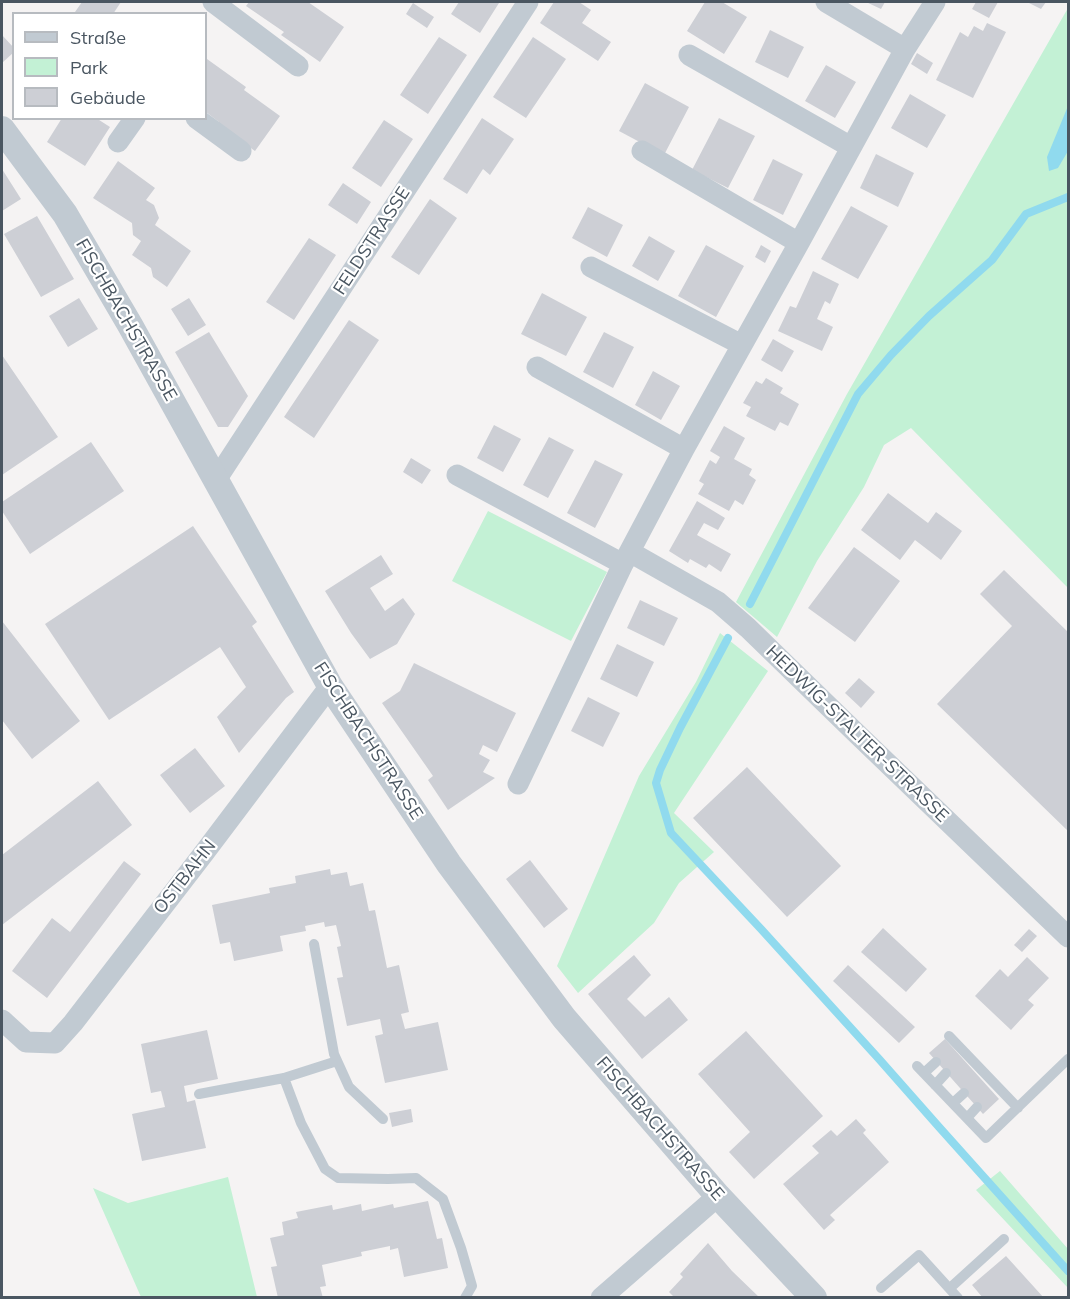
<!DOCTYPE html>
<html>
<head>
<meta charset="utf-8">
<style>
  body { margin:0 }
  #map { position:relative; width:1070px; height:1299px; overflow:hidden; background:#f5f3f3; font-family:Mulish,sans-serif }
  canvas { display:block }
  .frame { position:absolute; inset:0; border:3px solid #4a5661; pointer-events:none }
  .legend { position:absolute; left:12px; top:12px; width:195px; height:108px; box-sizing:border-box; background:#fff; border:2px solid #b7bbc0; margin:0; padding:8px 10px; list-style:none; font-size:18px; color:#4a5661 }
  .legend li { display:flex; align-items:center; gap:12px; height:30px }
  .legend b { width:30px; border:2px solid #b7bbc0 }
</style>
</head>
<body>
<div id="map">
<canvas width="1070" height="1299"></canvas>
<div class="frame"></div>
<ul class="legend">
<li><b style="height:8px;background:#c1cad2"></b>Straße</li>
<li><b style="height:16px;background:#c3f1d5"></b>Park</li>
<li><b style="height:16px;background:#cdcfd5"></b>Gebäude</li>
</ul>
</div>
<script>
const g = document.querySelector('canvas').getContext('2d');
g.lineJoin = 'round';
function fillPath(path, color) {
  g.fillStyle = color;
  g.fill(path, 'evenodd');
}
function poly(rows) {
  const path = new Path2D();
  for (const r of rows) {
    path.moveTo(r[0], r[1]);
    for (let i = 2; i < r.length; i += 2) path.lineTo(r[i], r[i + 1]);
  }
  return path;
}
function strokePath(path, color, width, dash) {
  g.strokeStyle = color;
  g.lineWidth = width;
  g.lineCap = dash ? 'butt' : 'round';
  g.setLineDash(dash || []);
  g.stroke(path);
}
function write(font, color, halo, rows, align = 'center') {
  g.font = font + ' Mulish,sans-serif';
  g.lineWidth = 4.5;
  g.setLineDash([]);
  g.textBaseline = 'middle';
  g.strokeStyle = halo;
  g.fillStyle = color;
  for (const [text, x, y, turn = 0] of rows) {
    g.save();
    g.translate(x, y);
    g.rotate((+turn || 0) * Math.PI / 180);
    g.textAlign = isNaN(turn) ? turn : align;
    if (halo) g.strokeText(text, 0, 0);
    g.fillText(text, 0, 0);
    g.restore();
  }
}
fillPath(poly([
  [1068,8,1068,588,911,428,884,445,864,487,817,561,777,637,736,602,847,394],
  [488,511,607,572,571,641,452,581],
  [720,633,768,671,674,813,714,852,679,883,654,923,578,993,557,966,639,776,696,682],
  [1000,1171,1068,1249,1068,1288,976,1190],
  [228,1177,257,1297,141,1297,93,1188,128,1203]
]), '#c3f1d5');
fillPath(poly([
  [1068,106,1068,151,1058,168,1049,171,1047,157]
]), '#90daee');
strokePath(poly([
  [750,604,858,394,891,355,929,316,992,260,1026,214,1068,197],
  [728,638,680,728,660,770,656,783,671,833,761,929,879,1059,939,1127,1068,1271]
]), '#90daee', 8);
fillPath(poly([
  [82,2,121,2,113,14,77,14,75,12],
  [249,2,308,2,344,27,320,62,281,35,284,32,246,6],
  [459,2,497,2,499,3,480,33,451,14],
  [554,2,579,2,591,10,582,23,611,42,598,61,540,23],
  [705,2,722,2,747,17,724,54,687,31],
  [866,2,885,2,881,9],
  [976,2,998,2,989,18,972,9],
  [1027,2,1046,2,1041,9],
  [413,3,434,17,427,28,406,14],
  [987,23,1006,32,973,98,936,80,960,32,968,37,974,26,983,31],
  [770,30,804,47,788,78,755,62],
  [2,35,14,48,14,52,2,63],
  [439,37,467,55,428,114,400,95],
  [533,37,566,59,526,118,493,97],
  [917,53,933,63,927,74,911,64],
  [207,59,246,87,244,90,280,116,255,151,217,124,219,122,206,112,206,62],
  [826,65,856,82,835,118,805,101],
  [645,83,689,107,664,155,619,131],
  [910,94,946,115,927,148,891,128],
  [62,118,96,118,110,127,85,166,47,142],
  [482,118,514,139,490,175,483,169,467,194,443,179],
  [719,118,755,136,728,188,692,170],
  [384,120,413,139,381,187,352,168],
  [876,154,914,173,898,207,860,188],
  [773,159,803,174,783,215,753,200],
  [118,161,155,188,146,200,154,205,159,218,155,225,191,251,167,287,153,277,151,268,132,255,141,241,133,235,132,223,93,198],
  [2,169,21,199,2,211],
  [343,183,371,202,357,224,328,205],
  [430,199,457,218,419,275,391,257],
  [851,206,888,226,858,279,821,259],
  [588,207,623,225,607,257,572,238],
  [37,216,74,279,41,297,4,234],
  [649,236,675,251,658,281,632,266],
  [309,238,336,255,294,320,266,302],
  [706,245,744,266,716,317,678,296],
  [761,245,771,251,765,263,755,257],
  [813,271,839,284,830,304,825,301,817,319,833,327,822,351,778,331,790,306,796,308],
  [542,293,587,317,566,356,521,334],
  [79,298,98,329,68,347,49,316],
  [189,298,206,325,188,336,171,309],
  [349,320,379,340,314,438,284,417],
  [209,332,248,396,228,427,218,427,175,352],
  [604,332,634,347,613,388,583,372],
  [773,339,794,351,782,372,761,360],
  [2,355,58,437,2,475],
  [653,371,680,386,661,420,635,405],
  [766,378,783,388,780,393,799,404,788,426,780,422,775,431,746,416,751,407,743,403,756,381,762,384],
  [494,425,521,439,503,472,477,458],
  [724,426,745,438,734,459,752,469,749,475,756,480,743,505,735,500,729,511,698,494,704,484,699,481,710,460,716,464,720,457,710,451],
  [549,437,574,450,548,498,523,485],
  [91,442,124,491,30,554,2,511,2,502],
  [411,458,431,470,422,484,403,472],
  [595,460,623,474,595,528,567,513],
  [888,493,928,523,936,512,962,531,941,560,915,540,900,560,861,530],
  [697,501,725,518,718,530,704,523,697,535,731,554,721,572,709,564,706,568,690,559,688,563,669,551],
  [193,526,257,622,252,626,294,692,286,698,239,753,217,717,246,687,220,647,109,720,45,624],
  [854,547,900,581,855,642,808,608],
  [381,555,393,574,370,588,385,611,403,598,415,614,397,644,370,659,351,633,325,591],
  [1004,570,1068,632,1068,831,937,704,1012,626,980,594],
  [640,600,678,618,664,646,627,628],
  [2,621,80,721,32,759,2,720],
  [617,644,654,662,637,697,600,679],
  [414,663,516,713,497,752,483,745,479,754,490,760,483,772,495,778,448,810,428,780,433,776,382,703,400,691],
  [859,678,875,692,861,708,845,693],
  [588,697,620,713,603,747,571,731],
  [195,748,225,786,190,813,160,775],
  [747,767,841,866,787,917,693,818],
  [98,781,132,825,2,925,2,855],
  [530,860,568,909,544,928,506,879],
  [124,861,141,874,47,998,12,971,52,918,70,932],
  [330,869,331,875,347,872,350,886,363,883,369,911,375,910,387,968,399,965,409,1012,401,1014,405,1029,438,1022,448,1070,385,1083,375,1036,383,1034,380,1019,347,1026,337,978,343,977,337,947,341,946,336,925,325,927,324,922,305,926,306,931,280,936,283,951,234,961,230,942,220,944,212,905,270,893,269,888,296,883,295,876],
  [883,928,927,969,906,992,861,952],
  [1029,929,1037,936,1022,952,1014,945],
  [634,955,651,975,627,999,645,1017,669,997,688,1020,642,1059,588,994],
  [1027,957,1049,978,1028,1000,1034,1005,1011,1030,975,996,1000,969,1008,977],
  [848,965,915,1027,899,1043,833,981],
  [207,1030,218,1079,184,1086,187,1102,195,1100,206,1148,142,1161,132,1114,165,1107,161,1091,151,1093,141,1044],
  [746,1031,823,1116,754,1179,729,1152,750,1132,698,1074],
  [945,1039,999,1099,983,1114,929,1053],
  [411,1109,413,1122,392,1127,389,1113],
  [856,1119,866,1130,863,1133,889,1162,830,1215,835,1220,824,1230,783,1184,819,1153,812,1146,831,1130,837,1136],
  [428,1201,437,1239,442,1238,448,1268,404,1277,398,1248,390,1250,390,1246,361,1252,362,1256,322,1265,326,1286,320,1287,323,1298,278,1298,271,1267,277,1266,270,1238,284,1235,282,1222,298,1218,296,1212,332,1205,333,1210,361,1204,362,1211,393,1204,394,1208],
  [708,1243,732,1271,760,1298,675,1298,669,1292,683,1277,680,1274],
  [1006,1256,1044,1298,983,1298,972,1285]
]), '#cdcfd5');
strokePath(poly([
  [314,944,334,1054,349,1087,383,1119],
  [949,1036,1018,1108],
  [917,1066,986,1138,1068,1059],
  [924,1073,936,1062],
  [284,1078,301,1123,325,1169,338,1178,388,1179,416,1178,443,1199,461,1248,472,1286,465,1298],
  [935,1085,946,1073],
  [199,1094,284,1078,337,1061],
  [953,1103,964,1093],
  [967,1118,977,1107],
  [881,1288,919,1255,958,1298],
  [950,1288,1004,1239]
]), '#c1cad2', 10);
strokePath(poly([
  [213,2,298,66],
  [826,2,905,49],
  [689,55,851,147],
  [196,118,241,151],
  [118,142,135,118],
  [642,151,799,243],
  [591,267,742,345],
  [537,367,684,449],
  [457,475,623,564],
  [216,480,528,2],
  [630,552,718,602,748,628,855,732,1068,937],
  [518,784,623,564,684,449,799,243,905,49,935,2],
  [2,1020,26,1042,55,1043,73,1023,204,853,330,686],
  [601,1298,718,1196]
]), '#c1cad2', 21);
strokePath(poly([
  [2,129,65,214,130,325,330,686,449,864,564,1018,718,1196,814,1298]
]), '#c1cad2', 26);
write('18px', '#4a5661', '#fff', [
  ["FELDSTRASSE",372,241,-57],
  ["FISCHBACHSTRASSE",126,320,60],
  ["HEDWIG-STALTER-STRASSE",857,734,44],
  ["FISCHBACHSTRASSE",368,741,57],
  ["OSTBAHN",185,877,-52],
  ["FISCHBACHSTRASSE",660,1129,49]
]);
</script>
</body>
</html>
